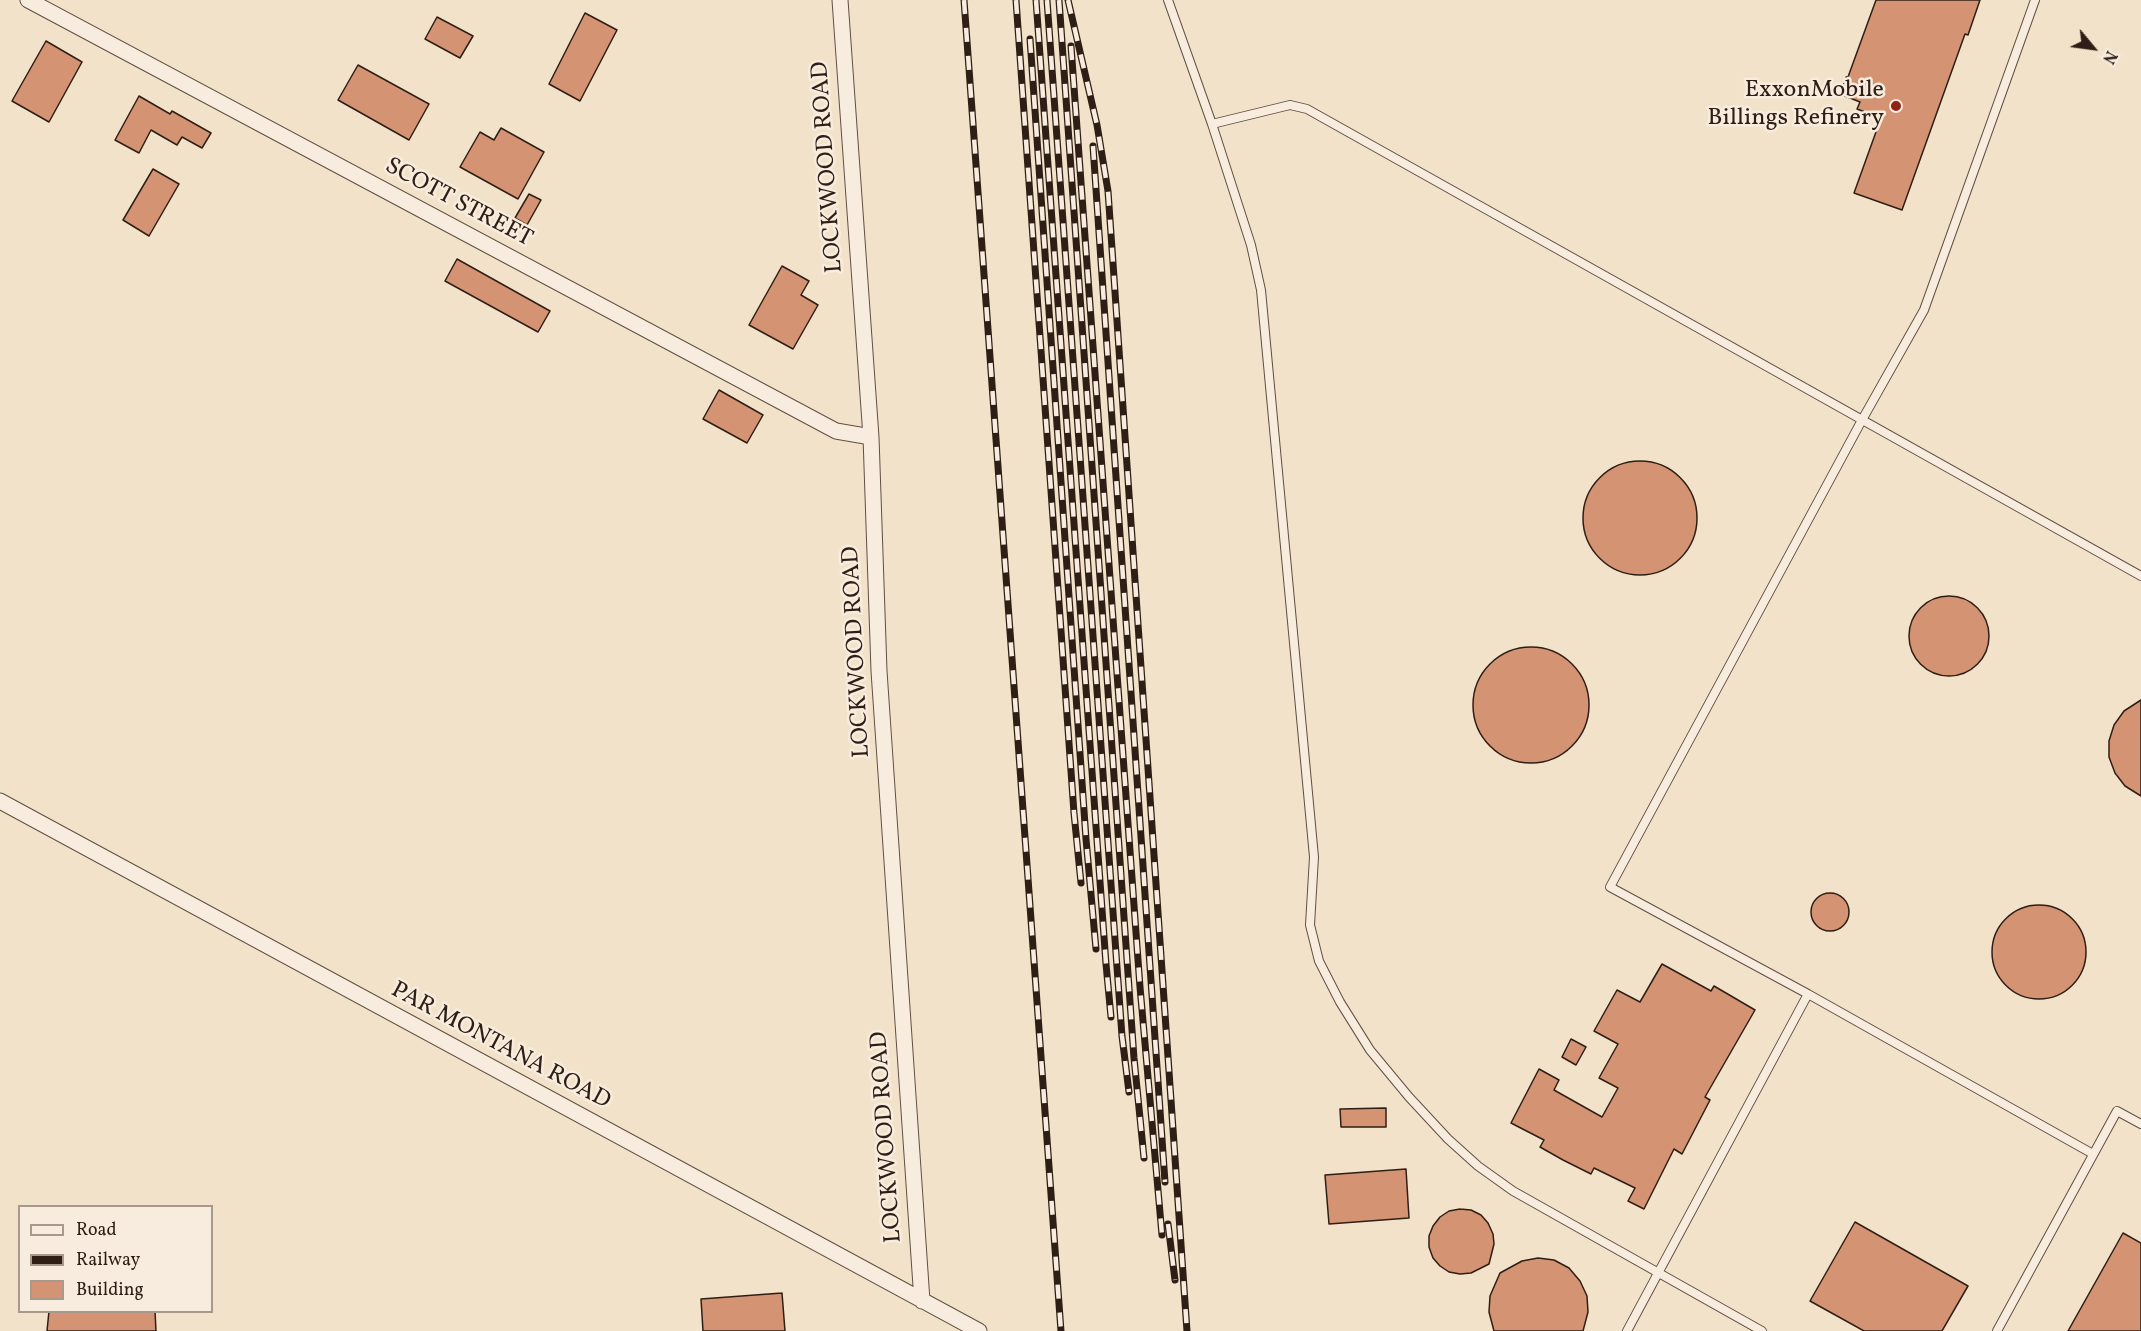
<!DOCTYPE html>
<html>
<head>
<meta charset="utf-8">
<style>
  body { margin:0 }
  #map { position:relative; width:2141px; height:1331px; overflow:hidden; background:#f2e2ca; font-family:Vollkorn,serif }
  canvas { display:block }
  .legend { position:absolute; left:18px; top:1205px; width:195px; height:108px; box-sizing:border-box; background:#f7ecdd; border:2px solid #a79a8d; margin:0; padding:8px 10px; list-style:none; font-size:18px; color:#2f1e15 }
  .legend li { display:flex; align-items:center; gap:12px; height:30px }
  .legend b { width:30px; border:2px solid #a79a8d }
  .north { position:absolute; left:2063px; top:18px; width:60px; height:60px; -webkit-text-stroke:4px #f7ecdd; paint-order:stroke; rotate:119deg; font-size:16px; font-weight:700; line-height:24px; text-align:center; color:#2f1e15 }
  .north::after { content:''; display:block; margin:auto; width:21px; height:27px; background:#2f1e15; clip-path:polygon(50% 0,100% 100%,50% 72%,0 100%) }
</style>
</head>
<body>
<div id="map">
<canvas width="2141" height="1331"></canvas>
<ul class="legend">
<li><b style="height:8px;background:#f7ecdd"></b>Road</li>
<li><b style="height:8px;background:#2f1e15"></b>Railway</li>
<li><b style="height:16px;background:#d49473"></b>Building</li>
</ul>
<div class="north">N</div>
</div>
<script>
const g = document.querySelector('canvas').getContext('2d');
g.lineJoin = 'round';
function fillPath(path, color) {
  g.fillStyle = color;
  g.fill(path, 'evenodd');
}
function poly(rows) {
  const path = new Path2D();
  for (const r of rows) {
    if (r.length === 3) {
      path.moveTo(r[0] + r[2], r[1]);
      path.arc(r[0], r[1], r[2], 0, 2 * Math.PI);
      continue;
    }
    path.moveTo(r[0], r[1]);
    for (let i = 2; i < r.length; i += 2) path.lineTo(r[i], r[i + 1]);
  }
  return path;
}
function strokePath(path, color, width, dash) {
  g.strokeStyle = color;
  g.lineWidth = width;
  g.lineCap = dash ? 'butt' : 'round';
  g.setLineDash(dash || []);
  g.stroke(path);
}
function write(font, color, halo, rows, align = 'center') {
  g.font = font + ' Vollkorn,serif';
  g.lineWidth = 5;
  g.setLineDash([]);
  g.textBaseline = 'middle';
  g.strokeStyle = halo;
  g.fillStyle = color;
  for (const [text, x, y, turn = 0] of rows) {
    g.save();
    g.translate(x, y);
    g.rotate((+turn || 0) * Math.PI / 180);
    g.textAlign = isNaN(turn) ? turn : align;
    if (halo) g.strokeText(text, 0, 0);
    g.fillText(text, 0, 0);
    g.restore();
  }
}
const building = poly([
  [1876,0,1980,0,1968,35,1965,34,1902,210,1854,193,1881,118,1857,109,1860,102,1840,94,1846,77,1848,77,1876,0],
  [585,13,617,30,580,101,549,84,585,13],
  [437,17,473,36,460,58,425,39,437,17],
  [46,41,82,62,49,122,12,101,46,41],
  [358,65,429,104,409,140,338,100,358,65],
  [139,96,170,114,172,111,211,133,202,148,182,137,177,145,151,130,139,153,115,140,139,96],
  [501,128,544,152,518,199,460,167,480,132,494,140,501,128],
  [153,169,179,184,149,236,123,220,153,169],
  [529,194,541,200,527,225,515,218,529,194],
  [457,259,550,311,538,332,445,281,457,259],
  [782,266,809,281,801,295,818,305,793,349,749,325,782,266],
  [719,390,763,415,747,443,703,419,719,390],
  [1640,518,57],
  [1949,636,40],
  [1531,705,58],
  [2141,700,2141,796,2125,786,2115,773,2109,757,2109,741,2114,725,2124,711,2141,700],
  [1830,912,19],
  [2039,952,47],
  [1662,964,1711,991,1714,986,1755,1010,1705,1097,1710,1100,1682,1154,1674,1149,1644,1209,1628,1201,1635,1188,1594,1168,1591,1174,1563,1160,1540,1147,1544,1140,1511,1123,1539,1069,1559,1080,1554,1090,1602,1117,1618,1088,1599,1078,1618,1044,1594,1031,1617,990,1640,1002,1662,964],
  [1571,1039,1586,1047,1576,1065,1562,1057,1571,1039],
  [1386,1108,1386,1127,1341,1127,1340,1109,1386,1108],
  [1406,1169,1409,1218,1329,1224,1325,1175,1406,1169],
  [1460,1209,1471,1210,1481,1215,1488,1223,1493,1234,1494,1244,1489,1264,1471,1273,1460,1274,1449,1272,1440,1266,1433,1258,1429,1247,1429,1236,1433,1226,1440,1217,1449,1211,1460,1209],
  [1855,1222,1968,1286,1942,1331,1864,1331,1810,1301,1855,1222],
  [2123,1233,2141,1243,2141,1331,2068,1331,2123,1233],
  [1538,1258,1554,1260,1569,1268,1580,1281,1587,1296,1588,1312,1583,1331,1494,1331,1489,1312,1490,1296,1500,1273,1522,1261,1538,1258],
  [782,1293,785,1331,703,1331,701,1299,782,1293],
  [49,1311,155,1311,156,1331,47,1331,49,1311]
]);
fillPath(building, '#d49473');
strokePath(building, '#2f1e15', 1.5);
const service = poly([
  [1168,0,1212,124,1251,245,1261,290,1314,857,1310,925,1319,961,1340,1002,1370,1050,1409,1097,1448,1139,1478,1166,1513,1191,1762,1331],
  [1212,124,1290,105,1307,109,2141,576],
  [1808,994,2093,1154],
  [1627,1331,1808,994,1610,887,1862,420,1924,310,2035,0],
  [1997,1331,2117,1111,2141,1124]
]);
const minor = poly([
  [28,0,836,431,871,437],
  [840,0,871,437,879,671,922,1301],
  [0,801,979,1331]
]);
strokePath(service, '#604f42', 10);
strokePath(minor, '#604f42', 17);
strokePath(service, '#f7ecdd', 8);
strokePath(minor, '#f7ecdd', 15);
const rail = poly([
  [964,0,1061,1331],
  [1016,0,1074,813,1081,883],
  [1036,0,1106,964,1111,1017],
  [1047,0,1122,1036,1129,1092],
  [1059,0,1134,1058,1144,1158],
  [1068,0,1097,125,1108,191,1187,1331],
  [1030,39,1086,839,1096,949],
  [1071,46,1140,987,1162,1235],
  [1093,146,1165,1182],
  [1168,1224,1175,1280]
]);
strokePath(rail, '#2f1e15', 7);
strokePath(rail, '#f7ecdd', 4.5, [14]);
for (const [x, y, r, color] of [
  [1896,106,6,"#8f2418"]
]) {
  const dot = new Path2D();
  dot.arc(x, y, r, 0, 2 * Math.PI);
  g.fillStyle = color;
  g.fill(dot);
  strokePath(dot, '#f7ecdd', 2);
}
write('24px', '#2f1e15', '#f7ecdd', [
  ["ExxonMobile",1884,92],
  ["Billings Refinery",1884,120]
], 'right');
write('24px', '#2f1e15', '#f7ecdd', [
  ["LOCKWOOD ROAD",829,167,-94],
  ["SCOTT STREET",458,204,28],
  ["LOCKWOOD ROAD",858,652,-93],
  ["PAR MONTANA ROAD",500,1047,28],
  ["LOCKWOOD ROAD",888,1137,-94]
]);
</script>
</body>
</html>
